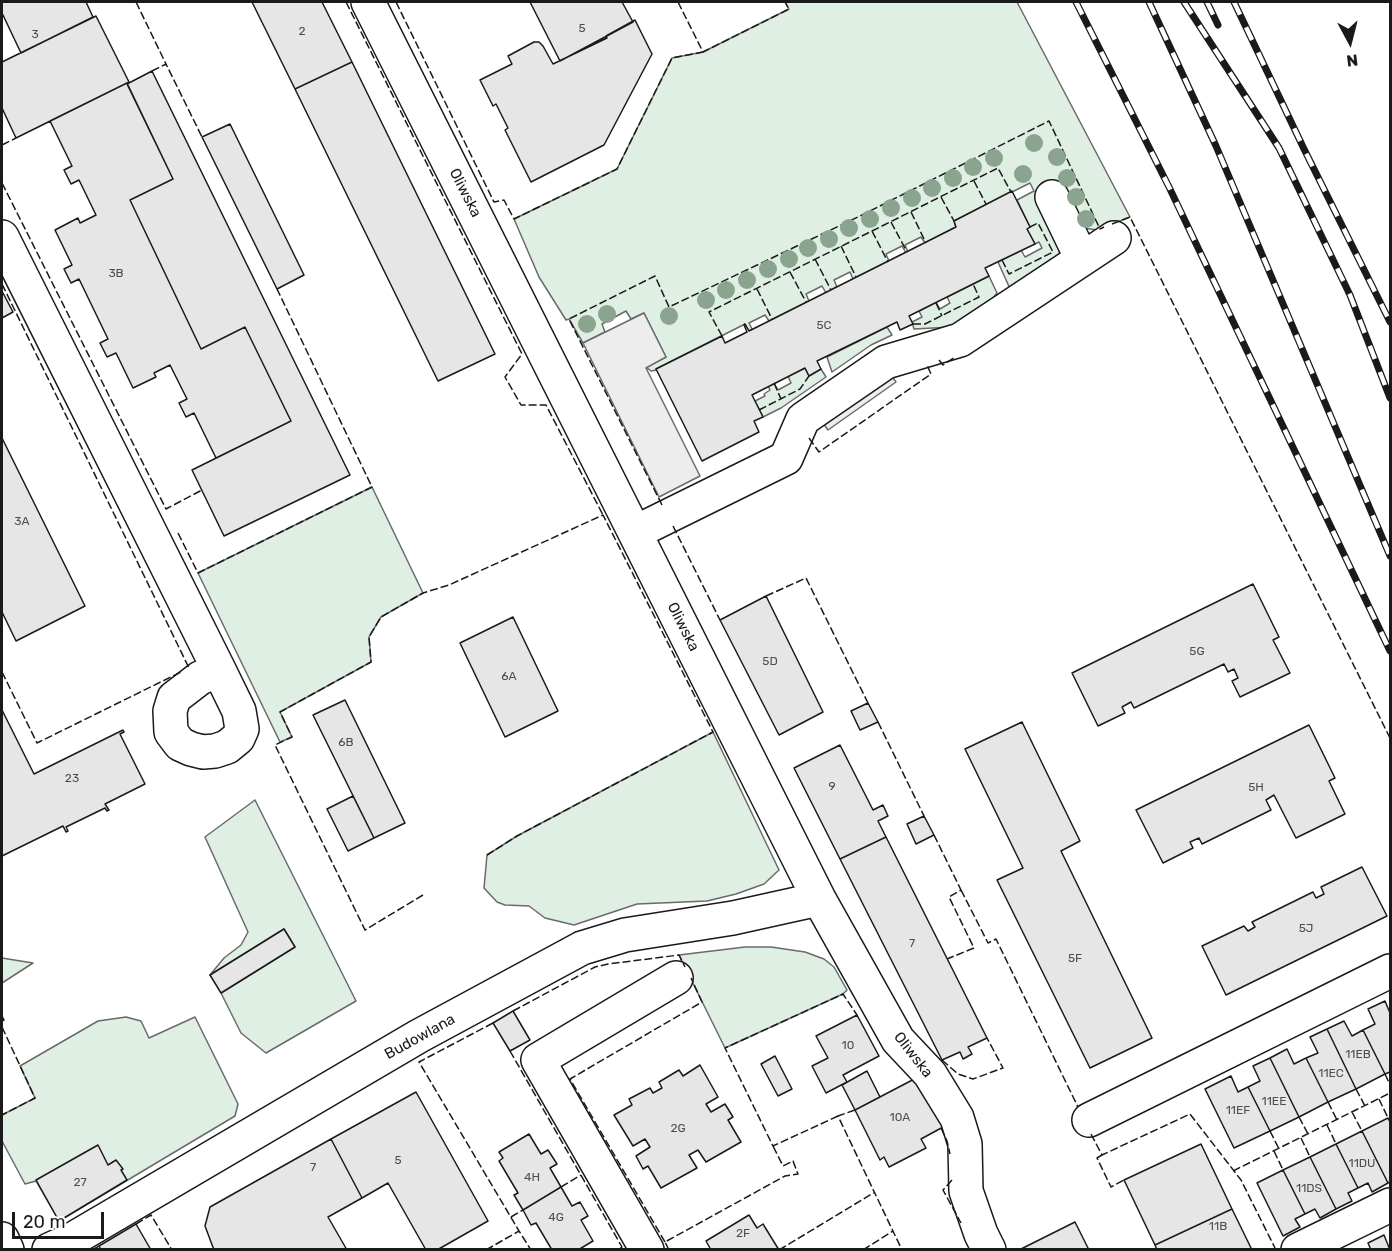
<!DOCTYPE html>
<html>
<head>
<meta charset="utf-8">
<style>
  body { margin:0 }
  #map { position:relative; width:1392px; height:1251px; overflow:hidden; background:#fff; font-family:Rubik,sans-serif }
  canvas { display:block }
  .frame { position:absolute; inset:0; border:3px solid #1a1a1a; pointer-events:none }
  .north { position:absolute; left:1320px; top:12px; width:60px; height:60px; -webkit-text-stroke:4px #fff; paint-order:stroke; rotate:173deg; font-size:16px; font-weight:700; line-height:24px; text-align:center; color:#1a1a1a }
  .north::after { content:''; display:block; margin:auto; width:21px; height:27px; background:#1a1a1a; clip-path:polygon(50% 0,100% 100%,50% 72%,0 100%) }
  .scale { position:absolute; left:12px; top:1212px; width:92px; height:27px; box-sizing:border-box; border:3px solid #1a1a1a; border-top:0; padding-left:8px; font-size:18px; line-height:21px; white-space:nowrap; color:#1a1a1a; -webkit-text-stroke:4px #fff; paint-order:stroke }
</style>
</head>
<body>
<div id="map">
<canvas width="1392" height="1251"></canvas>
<div class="frame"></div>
<div class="north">N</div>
<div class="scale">20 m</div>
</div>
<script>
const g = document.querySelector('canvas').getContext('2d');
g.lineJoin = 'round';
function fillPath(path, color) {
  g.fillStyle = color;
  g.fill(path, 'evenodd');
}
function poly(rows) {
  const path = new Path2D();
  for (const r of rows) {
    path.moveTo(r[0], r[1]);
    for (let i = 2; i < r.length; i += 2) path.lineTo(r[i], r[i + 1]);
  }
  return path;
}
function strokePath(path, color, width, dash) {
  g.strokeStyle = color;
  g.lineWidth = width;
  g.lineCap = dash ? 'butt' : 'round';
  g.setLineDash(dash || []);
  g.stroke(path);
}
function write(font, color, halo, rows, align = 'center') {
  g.font = font + ' Rubik,sans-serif';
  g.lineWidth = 4.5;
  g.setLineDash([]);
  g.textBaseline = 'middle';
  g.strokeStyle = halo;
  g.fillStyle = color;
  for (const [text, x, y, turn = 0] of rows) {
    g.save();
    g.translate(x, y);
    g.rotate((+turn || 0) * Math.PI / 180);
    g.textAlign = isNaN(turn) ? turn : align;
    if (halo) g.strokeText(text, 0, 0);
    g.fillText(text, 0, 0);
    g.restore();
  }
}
const green = poly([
  [785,2,1017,2,1130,217,1097,230,1083,228,1060,248,1059,255,1011,291,998,262,1021,250,1025,257,1042,248,1039,242,1035,244,1027,229,1030,227,1017,200,1034,191,1030,183,954,221,956,227,925,243,921,237,905,245,908,252,906,253,902,246,886,254,889,261,853,279,850,272,834,280,837,287,826,293,822,286,806,294,809,301,769,321,765,315,749,323,752,329,749,331,745,324,656,369,657,370,651,371,646,367,666,357,644,313,631,319,626,311,602,324,605,332,583,343,569,319,566,320,539,277,514,219,617,169,672,58,703,52,789,9,785,2],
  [989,276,997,293,988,305,952,327,914,329,912,322,922,317,919,311,936,302,940,309,950,303,947,297,989,276],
  [887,327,892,335,871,345,832,372,827,357,887,327],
  [805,368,809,376,821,369,826,377,781,408,763,417,755,401,765,396,764,394,770,390,768,386,774,383,778,390,791,383,788,376,805,368],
  [372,487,423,593,381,617,369,637,371,662,280,712,292,737,280,742,198,573,372,487],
  [713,732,779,870,764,884,736,894,707,901,637,904,574,925,545,918,529,906,505,905,497,902,484,888,487,855,517,836,713,732],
  [255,800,356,1001,266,1053,241,1033,221,993,295,947,284,929,210,975,224,958,241,945,248,932,205,837,255,800],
  [745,947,771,947,805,952,824,959,834,967,847,990,843,994,725,1048,679,955,745,947],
  [2,958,33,963,2,983,2,958],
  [126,1017,141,1021,149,1038,195,1017,238,1104,235,1116,59,1221,36,1181,25,1184,2,1141,2,1115,35,1098,20,1066,98,1021,126,1017]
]);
fillPath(green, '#e0efe3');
strokePath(green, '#6a6a6a', 1.5);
const parking = poly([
  [644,313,666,357,646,368,700,476,659,497,583,343,644,313],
  [876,354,896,382,828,430,808,402,876,354]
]);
fillPath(parking, '#ededed');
strokePath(parking, '#6a6a6a', 1.5);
const building = poly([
  [2,2,86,2,93,17,21,53,2,13,2,2],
  [252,2,322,2,352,62,295,89,252,2],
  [530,2,622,2,633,22,560,61,530,2],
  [96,16,129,82,16,138,2,108,2,62,96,16],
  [635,20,652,54,604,145,531,182,505,130,508,128,496,104,493,106,480,80,512,64,508,56,534,42,539,42,543,46,553,64,607,38,606,36,635,20],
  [352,62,495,354,438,381,295,89,352,62],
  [152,71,350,475,224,536,192,470,291,421,245,327,201,349,130,200,173,179,127,84,152,71],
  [127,83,173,179,130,200,201,349,245,327,291,421,216,458,194,413,186,417,179,403,187,399,170,365,154,373,156,377,133,388,116,353,107,357,100,343,108,339,79,279,71,283,64,269,72,265,55,230,78,218,80,223,96,215,79,180,71,184,64,170,72,166,50,121,127,83],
  [230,124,304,275,277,289,202,137,230,124],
  [1012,191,1030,227,1027,229,1035,244,985,268,989,276,909,316,913,324,900,330,897,322,817,361,821,369,809,376,805,368,752,395,763,417,754,421,759,432,702,461,656,369,722,336,725,343,747,332,744,325,745,324,749,331,769,321,956,227,954,221,1012,191],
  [2,293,3,293,13,312,2,318,2,293],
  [2,438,85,606,16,641,2,612,2,438],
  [1253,584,1279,637,1273,640,1290,673,1240,697,1232,681,1238,678,1234,669,1228,672,1224,664,1134,708,1131,702,1122,707,1125,713,1098,726,1072,673,1253,584],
  [766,596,823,712,779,735,720,620,766,596],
  [513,617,558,711,505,737,460,643,513,617],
  [345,700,405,823,374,838,313,715,345,700],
  [868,703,878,722,860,730,851,711,868,703],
  [2,710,34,774,123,730,124,732,120,734,145,784,105,804,109,810,107,811,105,808,66,827,68,831,66,832,63,826,2,856,2,710],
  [1022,722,1080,841,1061,851,1152,1038,1090,1068,997,880,1023,868,965,749,1022,722],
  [1309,725,1335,778,1329,781,1345,814,1296,838,1274,795,1266,800,1271,810,1202,844,1199,838,1190,842,1193,848,1163,863,1136,810,1309,725],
  [840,745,873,810,883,805,888,816,878,821,886,837,840,859,794,768,840,745],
  [353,796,374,838,348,851,327,809,353,796],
  [924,816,934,835,916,844,907,824,924,816],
  [886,837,987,1038,968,1047,972,1054,963,1059,960,1052,942,1060,840,859,886,837],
  [1362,867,1387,916,1226,995,1202,946,1244,926,1248,931,1255,927,1252,922,1313,892,1316,898,1324,894,1321,887,1362,867],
  [284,929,295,947,221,993,210,975,284,929],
  [1385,1001,1390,1013,1390,1072,1385,1074,1363,1030,1375,1024,1368,1009,1385,1001],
  [513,1011,530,1040,510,1051,493,1023,513,1011],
  [857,1015,879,1056,843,1075,847,1082,826,1093,812,1066,828,1058,816,1036,857,1015],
  [1344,1021,1352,1036,1363,1030,1385,1074,1356,1089,1327,1029,1344,1021],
  [1327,1029,1356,1089,1328,1102,1306,1058,1318,1053,1310,1037,1327,1029],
  [1287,1049,1294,1064,1306,1058,1328,1102,1299,1117,1270,1058,1287,1049],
  [775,1056,792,1089,778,1096,761,1064,775,1056],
  [1270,1058,1299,1117,1270,1131,1248,1087,1260,1081,1253,1066,1270,1058],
  [700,1065,718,1097,706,1104,711,1112,725,1104,733,1117,728,1120,741,1142,706,1162,698,1150,689,1155,697,1168,661,1188,648,1166,643,1169,636,1156,650,1147,645,1139,633,1146,614,1115,632,1105,629,1099,650,1088,653,1093,662,1088,659,1082,679,1070,683,1076,700,1065],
  [867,1071,880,1097,855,1110,842,1085,867,1071],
  [920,1076,945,1126,921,1139,926,1148,889,1167,884,1157,880,1160,855,1110,920,1076],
  [1231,1076,1238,1092,1248,1087,1270,1131,1234,1148,1205,1089,1231,1076],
  [416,1092,488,1221,437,1250,426,1250,388,1183,362,1198,331,1139,416,1092],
  [1388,1118,1390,1122,1390,1182,1388,1183,1362,1131,1388,1118],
  [1362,1131,1388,1183,1372,1192,1368,1183,1358,1188,1336,1144,1362,1131],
  [529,1134,541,1154,548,1150,557,1164,550,1168,561,1187,523,1210,514,1195,518,1193,499,1161,503,1158,499,1152,529,1134],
  [331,1139,362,1198,328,1217,347,1250,214,1250,205,1226,210,1207,331,1139],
  [1201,1144,1232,1209,1155,1245,1124,1180,1201,1144],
  [1336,1144,1358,1188,1348,1193,1352,1201,1336,1209,1310,1157,1336,1144],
  [98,1145,108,1165,116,1160,123,1169,121,1170,127,1180,59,1221,36,1180,98,1145],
  [1310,1157,1336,1209,1320,1218,1315,1209,1305,1214,1283,1170,1310,1157],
  [1283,1170,1305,1214,1295,1219,1300,1227,1283,1236,1257,1183,1283,1170],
  [561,1187,572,1206,580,1202,588,1216,581,1220,593,1241,578,1250,552,1250,536,1223,531,1225,523,1210,561,1187],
  [1232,1209,1252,1250,1157,1250,1155,1245,1232,1209],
  [749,1215,757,1228,763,1224,779,1250,711,1250,706,1241,749,1215],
  [1075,1222,1089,1250,1019,1250,1075,1222],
  [136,1224,151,1250,101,1250,99,1246,136,1224],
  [1384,1235,1390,1250,1371,1250,1368,1243,1384,1235]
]);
fillPath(building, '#e6e6e6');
strokePath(building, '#1a1a1a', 1.5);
const minor = poly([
  [368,2,819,899,898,1040,930,1074,957,1118,965,1144,966,1191,981,1234,989,1250],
  [1052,197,1082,259],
  [2,237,197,626,219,670,239,711,242,729,238,738,227,747,215,751,203,752,191,749,180,744,171,732,170,711,174,698,200,678,219,670],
  [636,532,786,458,803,419,886,362,960,340,1114,238],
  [1089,1120,1390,971],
  [49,1250,73,1239,419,1036,582,948,625,935,733,918,819,899],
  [647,1250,538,1060,676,978],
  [1298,1250,1390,1205]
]);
const major = poly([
  [2,1239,7,1250]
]);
strokePath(minor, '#1a1a1a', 36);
strokePath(major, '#1a1a1a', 36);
strokePath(minor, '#fff', 33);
strokePath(major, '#fff', 33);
const rail = poly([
  [1076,2,1169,187,1390,651],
  [1149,2,1216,146,1390,556],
  [1184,2,1279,148,1350,295,1390,398],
  [1207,2,1218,25],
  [1234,2,1304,149,1390,322]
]);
strokePath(rail, '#1a1a1a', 7);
strokePath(rail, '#fff', 4.5, [14]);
strokePath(poly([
  [136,2,166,64],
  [346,2,522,354,505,377,521,405,546,405,603,515],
  [396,2,494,202,504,200,514,219,617,169,672,58,703,52],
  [678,2,703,52,789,9,785,2],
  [152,71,166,64,202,137],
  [2,145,16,138],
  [974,181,986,204],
  [2,183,166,509,202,490],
  [941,197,954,221],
  [911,212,926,243],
  [891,222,907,252],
  [1112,224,1130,217,1390,738],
  [872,231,888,262],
  [841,246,856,277],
  [815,259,831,290],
  [1002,260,1009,274,1053,252,1038,223,1030,227],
  [790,272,806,302],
  [2,284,189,668],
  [757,289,772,319],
  [936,303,942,316],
  [913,324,925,324,979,297,973,284],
  [722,336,709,312,872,231,998,168,1011,192],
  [939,360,943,365,955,357],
  [774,383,781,399],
  [759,410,800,389,809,376],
  [809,438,819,452,931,374,927,365],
  [662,505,569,319,655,276,669,307,860,216,1049,121,1100,229,1104,227],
  [673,526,720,620],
  [178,533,198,573,372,487,277,289],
  [766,596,806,578,868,703],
  [2,672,37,743,181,672],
  [878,722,924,816],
  [934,835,961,890,949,897,974,948,947,959],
  [961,890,988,943,996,939,1078,1107],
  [423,895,365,930,275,745,292,737,280,712,371,662,369,637,381,617,423,593,449,585,603,515,713,732,517,836,487,855],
  [513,1011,595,967,608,964,679,955,685,967],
  [2,1016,4,1020,2,1021],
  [493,1023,419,1062,519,1231],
  [2,1027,35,1098,2,1115],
  [510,1051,622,1247,618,1250],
  [942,1060,958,1074,973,1079,1003,1068,987,1038],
  [1385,1074,1390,1085],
  [1356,1089,1365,1106],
  [1379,1099,1388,1118],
  [1328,1102,1337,1120],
  [855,1110,838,1116,902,1250],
  [1352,1112,1362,1131],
  [838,1116,773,1146,725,1048,843,994,857,1015],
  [1299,1117,1308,1134],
  [1327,1125,1336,1144],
  [941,1128,947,1141,950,1154],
  [1270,1131,1279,1149],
  [1091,1134,1102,1155,1190,1114,1241,1180,1276,1250],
  [1301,1138,1310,1157],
  [1274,1151,1283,1170],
  [1102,1155,1097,1158,1111,1187,1124,1180],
  [1233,1171,1390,1093],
  [952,1180,943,1190,961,1223],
  [561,1187,581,1175],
  [511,1217,523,1210],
  [136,1224,151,1215,172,1250],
  [665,1242,570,1079,702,1002,691,978],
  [92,1250,99,1246],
  [486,1250,519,1231,531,1250],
  [669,1250,665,1242,785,1176,798,1174,793,1161,783,1166,773,1146],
  [779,1250,875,1192],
  [863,1250,893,1231]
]), '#1a1a1a', 1.5, [8, 3]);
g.fillStyle = '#8aa48f';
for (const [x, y] of [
  [1034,143],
  [1057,157],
  [994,158],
  [973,167],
  [1023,174],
  [953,178],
  [1067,178],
  [932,188],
  [1076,197],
  [912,198],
  [891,208],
  [870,219],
  [1086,219],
  [849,228],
  [829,239],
  [808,248],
  [789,259],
  [768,269],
  [747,280],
  [726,290],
  [706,300],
  [607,314],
  [669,316],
  [587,324]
]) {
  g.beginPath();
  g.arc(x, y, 9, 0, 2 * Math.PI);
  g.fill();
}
write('12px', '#4d4d4d', null, [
  ["5",582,29],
  ["2",302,32],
  ["3",35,35],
  ["3B",116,274],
  ["5C",824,326],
  ["3A",22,522],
  ["5G",1197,652],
  ["5D",770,662],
  ["6A",509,677],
  ["6B",346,743],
  ["23",72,779],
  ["9",832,787],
  ["5H",1256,788],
  ["5J",1306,929],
  ["7",912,944],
  ["5F",1075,959],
  ["10",848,1046],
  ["11EB",1358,1055],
  ["11EC",1331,1074],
  ["11EE",1274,1102],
  ["11EF",1238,1111],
  ["10A",900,1118],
  ["2G",678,1129],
  ["5",398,1161],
  ["11DU",1362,1164],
  ["7",313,1168],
  ["4H",532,1178],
  ["27",80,1183],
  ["11DS",1309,1189],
  ["4G",556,1218],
  ["11B",1218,1227],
  ["2F",743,1234]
]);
write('15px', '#1a1a1a', '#fff', [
  ["Oliwska",465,193,63],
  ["Oliwska",683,627,63],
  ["Budowlana",420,1037,-29],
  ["Oliwska",913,1055,52]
]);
</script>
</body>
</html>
